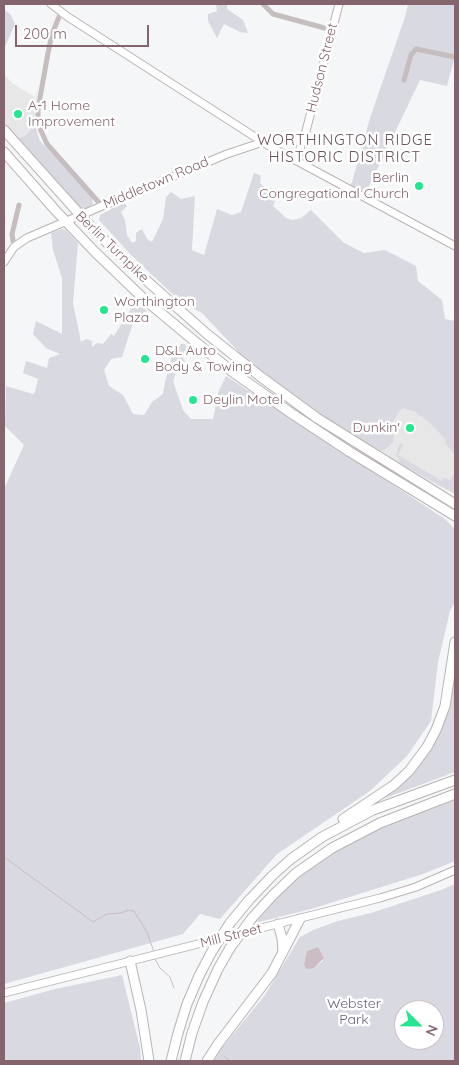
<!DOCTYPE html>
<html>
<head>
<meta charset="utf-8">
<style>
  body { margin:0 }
  #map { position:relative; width:459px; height:1065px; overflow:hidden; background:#f4f6f7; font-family:Quicksand,sans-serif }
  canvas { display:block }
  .frame { position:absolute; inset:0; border:5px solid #85656d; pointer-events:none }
  .north { position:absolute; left:394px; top:1000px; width:50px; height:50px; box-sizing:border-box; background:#fff; border:1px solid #cec1c5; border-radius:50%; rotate:113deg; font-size:14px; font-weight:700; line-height:20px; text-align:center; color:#85656d }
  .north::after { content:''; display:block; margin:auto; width:18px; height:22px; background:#25e58e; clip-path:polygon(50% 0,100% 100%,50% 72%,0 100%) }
  .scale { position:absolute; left:15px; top:25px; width:134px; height:22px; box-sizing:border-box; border:2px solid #85656d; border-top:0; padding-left:6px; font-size:15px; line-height:18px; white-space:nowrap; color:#85656d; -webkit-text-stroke:4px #fff; paint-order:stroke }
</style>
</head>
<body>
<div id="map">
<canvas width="459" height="1065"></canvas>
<div class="frame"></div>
<div class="north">N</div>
<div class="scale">200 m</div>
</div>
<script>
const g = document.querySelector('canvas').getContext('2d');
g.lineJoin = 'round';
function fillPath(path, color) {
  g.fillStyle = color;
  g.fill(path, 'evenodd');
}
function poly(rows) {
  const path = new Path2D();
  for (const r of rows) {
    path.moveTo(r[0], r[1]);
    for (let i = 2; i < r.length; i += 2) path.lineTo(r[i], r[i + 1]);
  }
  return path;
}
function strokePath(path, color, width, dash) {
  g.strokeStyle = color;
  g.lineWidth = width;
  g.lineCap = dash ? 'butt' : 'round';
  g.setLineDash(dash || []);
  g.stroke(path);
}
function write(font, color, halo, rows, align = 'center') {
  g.font = font + ' Quicksand,sans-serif';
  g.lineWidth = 5;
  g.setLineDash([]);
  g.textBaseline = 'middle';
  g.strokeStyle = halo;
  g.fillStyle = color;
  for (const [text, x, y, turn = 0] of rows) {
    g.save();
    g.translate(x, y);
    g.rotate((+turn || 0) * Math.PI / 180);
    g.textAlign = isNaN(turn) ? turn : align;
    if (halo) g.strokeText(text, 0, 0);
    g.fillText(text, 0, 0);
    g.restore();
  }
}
fillPath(poly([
  [4,74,13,84,35,97,30,131,25,136,17,137,4,123],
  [402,408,415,412,430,423,447,440,445,443,455,455,455,472,450,480,448,491,409,470,381,451,386,449,394,433,392,423]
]), '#e7e7e8');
fillPath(poly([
  [216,4,227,4,227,9,243,20,248,33,240,32,224,24,217,38,208,21,208,14,217,11],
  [408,4,455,4,455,56,447,86,420,80,363,199,348,191,352,182,370,118,405,17],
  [4,9,11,15,15,24,4,49],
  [38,86,34,117,36,129,40,141,92,197,93,202,92,206,86,209,81,209,47,171,18,137,25,136,30,131],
  [254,173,261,176,260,183,266,189,271,188,278,192,273,206,286,218,293,220,301,218,311,210,343,242,356,249,364,253,385,250,416,266,418,281,442,300,445,319,455,321,455,455,445,443,446,440,430,423,415,412,402,408,392,423,394,433,393,442,386,449,381,451,344,431,250,364,202,313,181,302,132,256,99,220,100,215,124,202,127,206,121,212,125,220,127,235,132,243,136,241,136,233,142,229,147,239,152,242,163,219,166,197,171,192,181,199,195,196,192,250,204,255,217,209,232,215,241,212],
  [62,229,66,230,78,243,73,303,81,342,86,339,92,341,92,347,97,343,103,344,111,334,114,336,132,307,136,308,143,307,147,311,140,315,133,323,122,357,111,359,104,370,109,386,123,395,133,414,144,415,152,402,163,394,165,382,172,356,181,344,185,344,188,350,184,352,182,356,187,365,180,372,176,373,173,381,183,410,191,419,213,419,218,393,226,376,445,519,455,529,455,602,450,611,438,662,431,721,407,756,370,791,277,854,220,919,200,914,183,934,4,984,4,489,24,445,5,426,6,386,33,394,35,392,38,379,23,373,26,361,47,368,49,358,60,354,46,348,33,334,36,321,62,334,62,278,53,250,51,233],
  [400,443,403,444,398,455,442,481,444,478,450,480,455,472,455,494,400,463,396,454],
  [455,673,455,772,372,803,403,781,421,764,434,743,449,707],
  [455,800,455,861,423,874,311,909,255,923,288,886,320,861,352,842,383,826],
  [455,884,455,1061,214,1061,221,1049,265,995,300,937,313,930,338,921,371,913,441,890],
  [318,947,323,961,314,968,304,964,307,951],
  [404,1010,434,1010,434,1040,404,1040],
  [122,975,140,1048,141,1061,4,1061,4,1003,55,989]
]), '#d8d9e1');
fillPath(poly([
  [318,947,324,958,314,968,308,969,305,967,304,964,307,951]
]), '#cdbcc4');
strokePath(poly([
  [4,857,93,922,107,914,121,913,129,910,134,911,147,932,154,952],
  [155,959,160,968,170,977,174,988],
  [224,1056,230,1061]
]), '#cdbcc4', 1);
const secondary = poly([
  [51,4,68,17,269,146,455,246],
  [296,161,306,131,339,4],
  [4,262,14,247,27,238,102,206,227,154,257,144,261,141],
  [4,993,380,898,416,887,455,870]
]);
const highway = poly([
  [4,130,92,228,138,273,207,334,261,377,317,418,455,504],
  [4,152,56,211,95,252,144,299,198,344,234,373,291,413,350,452,455,516],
  [343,819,394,785,409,771,427,747,436,730,445,706,455,642],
  [252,918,273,895,296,873,332,848,380,823,455,794],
  [230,923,250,899,272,876,291,859,322,837,373,810,455,780],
  [278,924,282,938,283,952],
  [130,961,141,1010,149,1061],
  [171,1061,178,1033,187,1004,199,976,211,953],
  [185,1061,192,1033,203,1002,218,969,230,948],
  [207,1061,218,1044,272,973,300,919]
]);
strokePath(secondary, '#bcb2b4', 9);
strokePath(highway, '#bab3b4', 11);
strokePath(poly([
  [263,4,273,14,332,30],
  [61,12,52,34,48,53,38,109,38,124,47,144,102,206],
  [404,80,411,55,416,49,455,57],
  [14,247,12,234,19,205]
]), '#c6bdbf', 5);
strokePath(secondary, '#fff', 7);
strokePath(highway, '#fff', 9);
const highwayBridge = poly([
  [230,948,252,918],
  [211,953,230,923]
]);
strokePath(highwayBridge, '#bab3b4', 11, []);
strokePath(highwayBridge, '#fff', 9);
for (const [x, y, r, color] of [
  [18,114,5,"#25e58e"],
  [419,186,5,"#25e58e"],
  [104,310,5,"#25e58e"],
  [145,359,5,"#25e58e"],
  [193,400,5,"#25e58e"],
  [410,428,5,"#25e58e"]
]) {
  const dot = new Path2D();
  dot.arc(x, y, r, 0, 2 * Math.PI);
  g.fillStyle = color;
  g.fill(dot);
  strokePath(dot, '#fff', 2);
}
write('14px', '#85656d', '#fff', [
  ["Hudson Street",322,68,-76],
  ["Middletown Road",156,183,-23],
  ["Berlin Turnpike",112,247,44],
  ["Mill Street",231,936,-14]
]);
write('14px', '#85656d', '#fff', [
  ["A-1 Home",28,106],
  ["Improvement",28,122],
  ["Berlin",409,178,"right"],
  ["Congregational Church",409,194,"right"],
  ["Worthington",114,302],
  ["Plaza",114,318],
  ["D&L Auto",155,351],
  ["Body & Towing",155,367],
  ["Deylin Motel",203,400],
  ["Dunkin'",400,428,"right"]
], 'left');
write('14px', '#67647c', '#fff', [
  ["Webster",354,1004],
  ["Park",354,1020]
]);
g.letterSpacing = '1px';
write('15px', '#6a5359', '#fff', [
  ["WORTHINGTON RIDGE",345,140],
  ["HISTORIC DISTRICT",345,157]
]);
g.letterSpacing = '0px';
</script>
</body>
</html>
